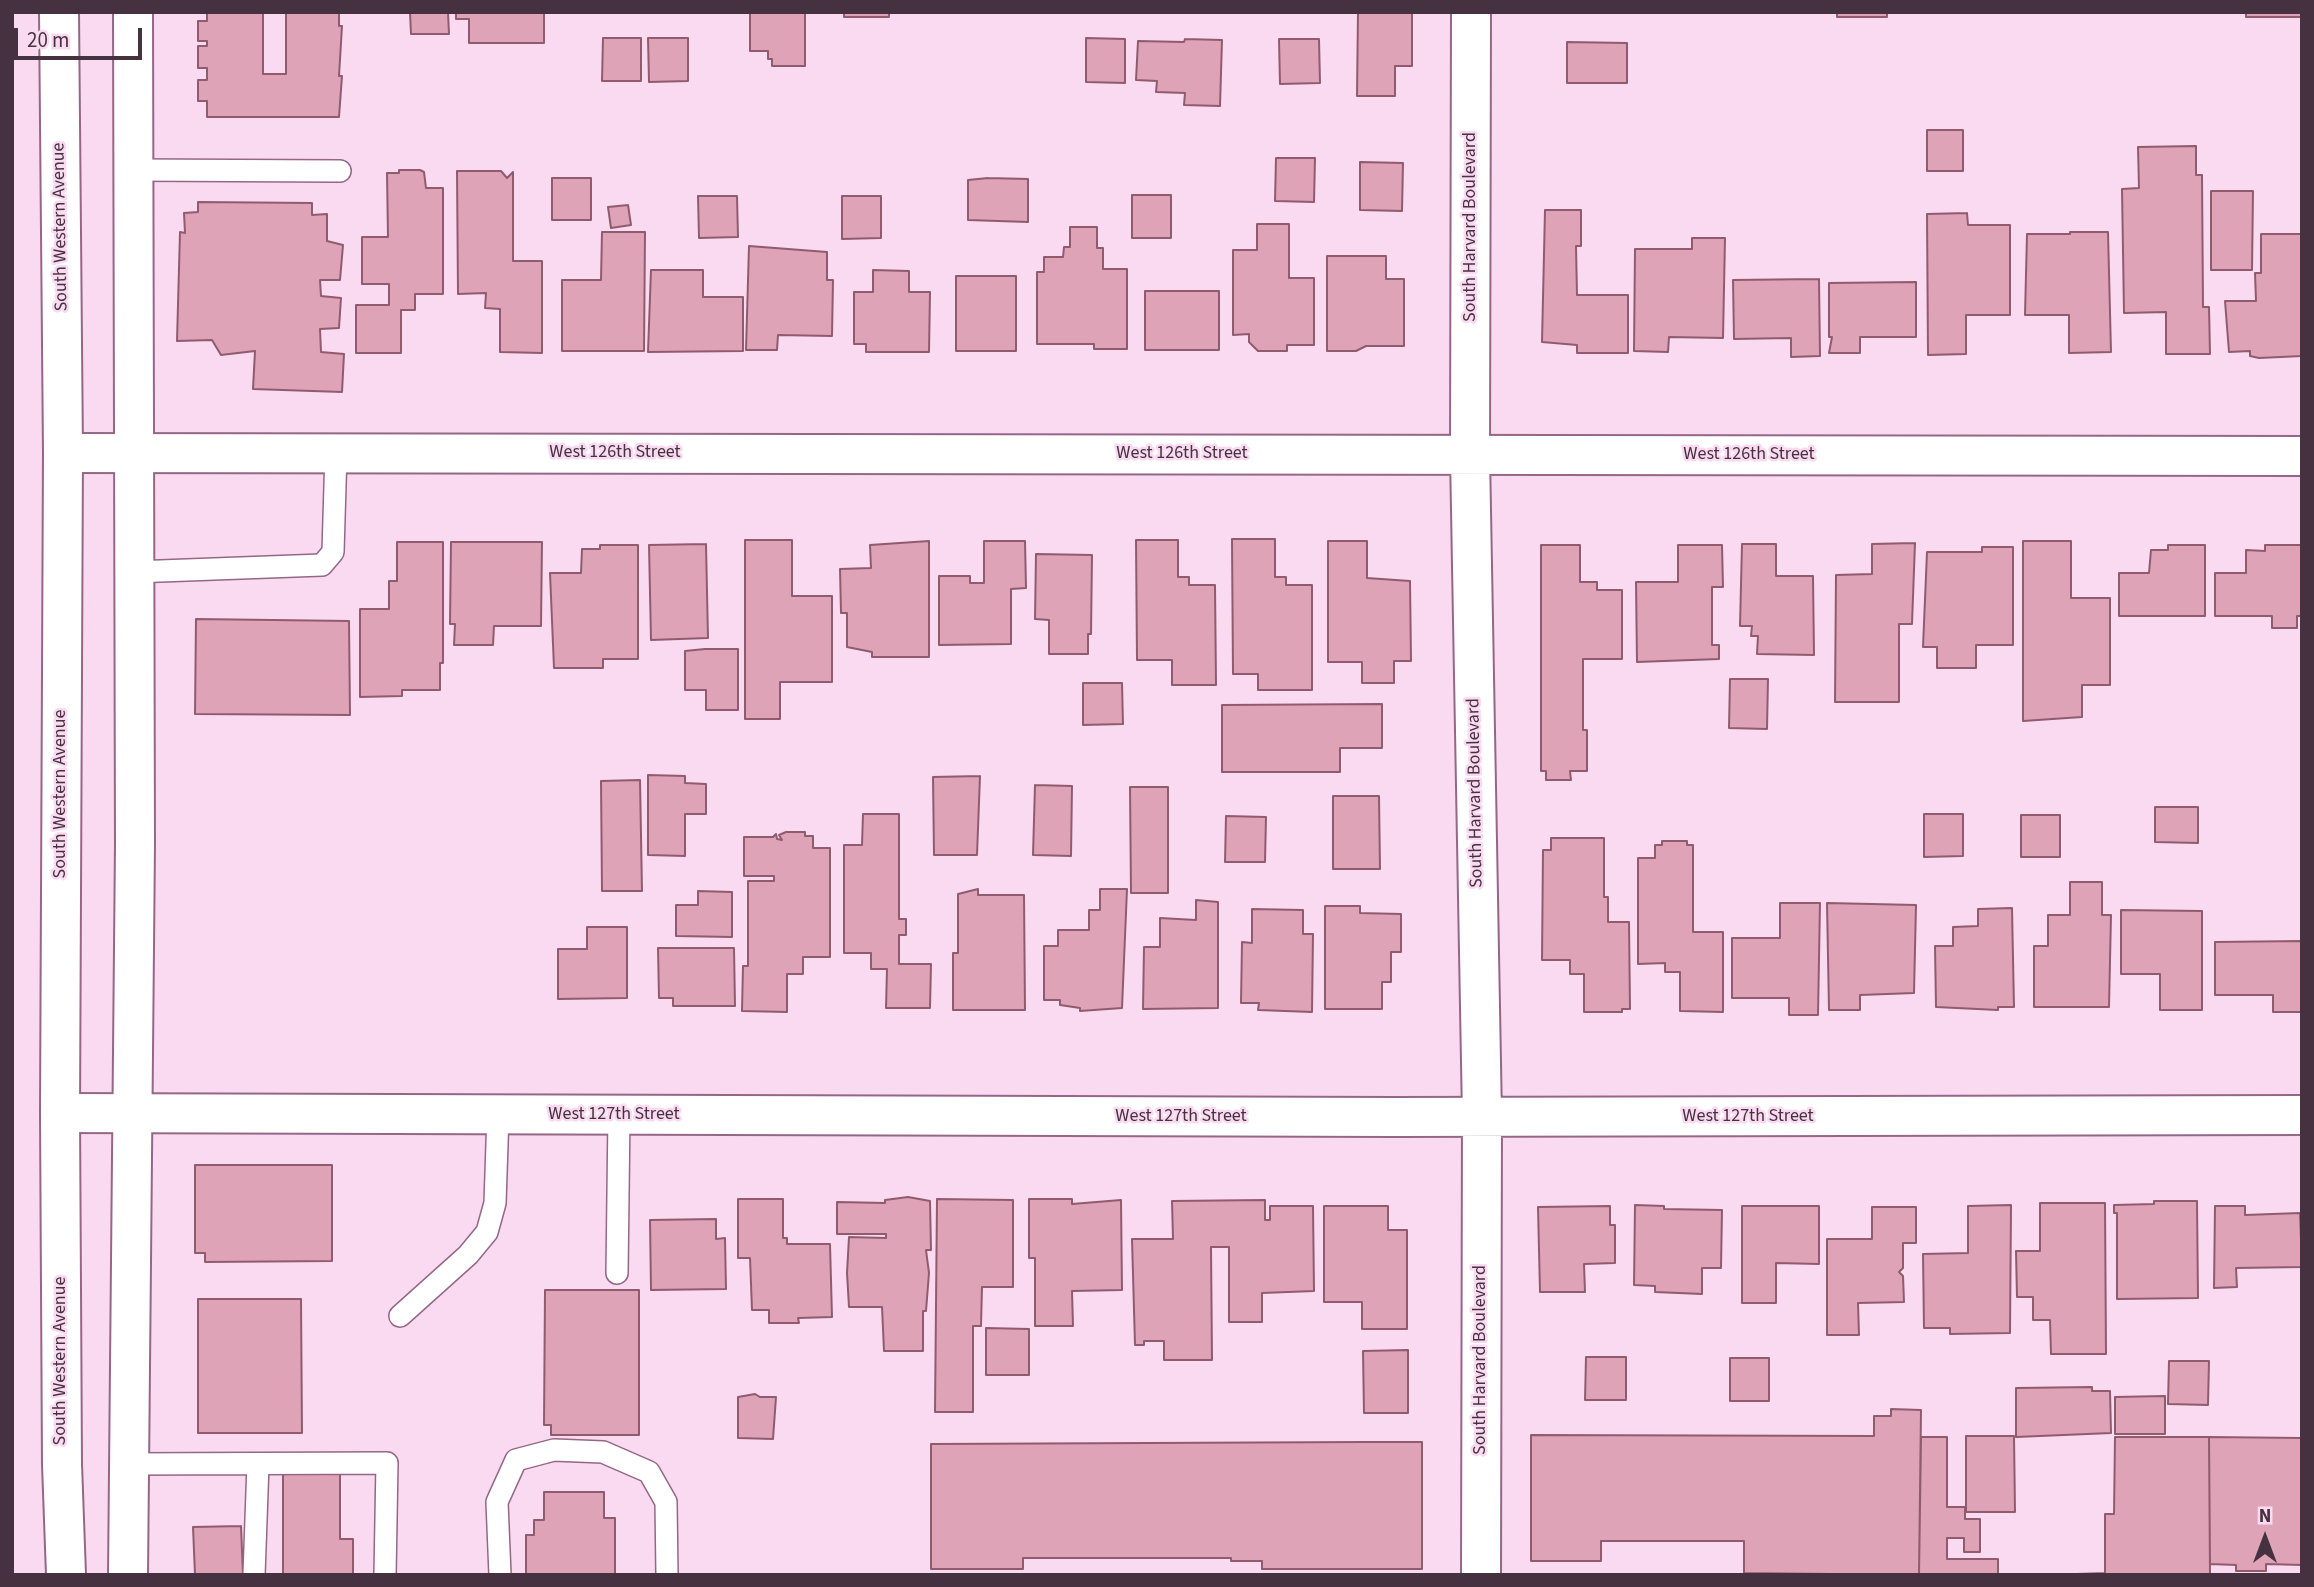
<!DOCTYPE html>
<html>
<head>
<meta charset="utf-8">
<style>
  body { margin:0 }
  #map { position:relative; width:2314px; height:1587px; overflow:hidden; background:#fadaf0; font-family:"Source Sans 3",sans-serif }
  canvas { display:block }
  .frame { position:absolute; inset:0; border:14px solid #45313f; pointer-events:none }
  .north { position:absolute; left:2230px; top:1503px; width:70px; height:70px; -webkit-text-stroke:5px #fadaf0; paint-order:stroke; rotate:0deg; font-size:19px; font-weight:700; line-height:28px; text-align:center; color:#45313f }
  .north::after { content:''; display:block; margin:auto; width:24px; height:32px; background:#45313f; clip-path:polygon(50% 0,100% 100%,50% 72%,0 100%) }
  .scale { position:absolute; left:14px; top:28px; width:128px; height:32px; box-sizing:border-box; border:4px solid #45313f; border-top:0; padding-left:9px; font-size:21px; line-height:24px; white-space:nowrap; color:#45313f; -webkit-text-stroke:5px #fadaf0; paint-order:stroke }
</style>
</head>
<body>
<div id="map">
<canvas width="2314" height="1587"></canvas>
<div class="frame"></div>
<div class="north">N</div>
<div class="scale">20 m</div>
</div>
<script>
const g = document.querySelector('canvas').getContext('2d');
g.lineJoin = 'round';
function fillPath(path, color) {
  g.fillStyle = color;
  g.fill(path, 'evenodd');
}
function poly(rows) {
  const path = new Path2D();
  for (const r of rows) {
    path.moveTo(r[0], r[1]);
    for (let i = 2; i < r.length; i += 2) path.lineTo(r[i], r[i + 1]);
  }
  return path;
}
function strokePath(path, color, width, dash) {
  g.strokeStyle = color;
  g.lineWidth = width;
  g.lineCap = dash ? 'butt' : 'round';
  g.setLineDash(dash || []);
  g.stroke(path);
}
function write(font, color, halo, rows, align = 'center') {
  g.font = font + ' "Source Sans 3",sans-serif';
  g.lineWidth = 5;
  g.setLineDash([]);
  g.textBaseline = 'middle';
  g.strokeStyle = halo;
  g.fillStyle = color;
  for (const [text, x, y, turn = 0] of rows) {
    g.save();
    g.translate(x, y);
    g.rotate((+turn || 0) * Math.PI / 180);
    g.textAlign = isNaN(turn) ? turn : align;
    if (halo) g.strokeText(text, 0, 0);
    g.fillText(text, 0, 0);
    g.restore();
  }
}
fillPath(poly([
  [12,12,13,12,13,1575,12,1575]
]), '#e4a7d2');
const building = poly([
  [207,12,263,12,263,74,286,74,286,12,339,12,339,26,342,26,339,76,342,76,339,117,207,117,207,101,198,101,198,80,207,80,207,68,198,68,198,46,207,46,207,41,198,41,198,21,207,21,207,12],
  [410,12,448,12,449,34,411,34,410,12],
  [456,12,544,12,544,43,469,43,469,19,456,19,456,12],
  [750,12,805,12,805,66,772,66,772,59,768,59,768,51,750,51,750,12],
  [844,12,889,12,889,17,844,17,844,12],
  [1358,12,1412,12,1412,66,1395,66,1395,96,1357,96,1358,12],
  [1837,12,1887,12,1887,17,1837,17,1837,12],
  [2246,12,2301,12,2301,17,2246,17,2246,12],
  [603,38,641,38,641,81,602,81,603,38],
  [648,38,688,38,688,81,649,82,648,38],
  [1086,38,1125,39,1125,83,1086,82,1086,38],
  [1185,39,1222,40,1220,106,1184,105,1185,93,1156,92,1157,81,1136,80,1138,41,1184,42,1185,39],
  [1279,39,1319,39,1320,83,1280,84,1279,39],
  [1567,42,1627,43,1627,83,1567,83,1567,42],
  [1927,130,1963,130,1963,171,1927,171,1927,130],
  [2196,146,2196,175,2202,175,2203,307,2209,307,2210,354,2166,354,2166,312,2124,313,2122,189,2139,188,2138,147,2196,146],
  [1276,158,1315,158,1314,202,1275,201,1276,158],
  [1360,162,1403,163,1402,211,1360,210,1360,162],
  [399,170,420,170,424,172,426,188,443,188,443,294,415,294,415,310,401,310,401,353,356,353,356,305,389,305,389,284,362,284,362,237,388,237,387,173,399,173,399,170],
  [457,171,501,171,507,178,513,172,513,261,542,261,542,353,500,352,500,309,485,308,486,293,458,294,457,171],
  [552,178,591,178,591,220,552,220,552,178],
  [988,178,1028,179,1028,222,968,220,968,180,988,178],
  [2211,191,2253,191,2252,270,2211,270,2211,191],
  [1132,195,1171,195,1171,238,1132,238,1132,195],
  [698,196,737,196,738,237,699,238,698,196],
  [842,196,881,196,881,238,842,239,842,196],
  [198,202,312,203,312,215,327,214,327,241,343,245,340,280,320,280,321,296,341,298,339,328,320,329,321,352,344,354,342,392,253,389,255,351,221,355,212,340,177,341,180,232,185,233,184,213,198,212,198,202],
  [628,205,631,225,611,228,608,207,628,205],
  [1545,210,1581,210,1581,246,1576,246,1577,295,1628,295,1628,353,1577,353,1577,345,1542,342,1545,210],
  [1967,213,1968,225,2010,225,2010,315,1966,315,1966,354,1928,355,1927,214,1967,213],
  [1257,224,1289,224,1289,278,1314,278,1314,345,1287,345,1287,351,1258,351,1249,342,1249,334,1233,335,1233,250,1257,250,1257,224],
  [1070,227,1097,227,1097,248,1103,248,1103,269,1127,269,1127,349,1094,349,1094,344,1037,344,1037,272,1044,272,1044,257,1063,257,1064,247,1070,247,1070,227],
  [602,232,645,232,644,351,562,351,562,280,601,280,602,232],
  [2070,232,2108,232,2111,352,2069,353,2069,315,2025,315,2027,234,2070,234,2070,232],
  [2261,234,2302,234,2302,356,2259,358,2250,356,2250,351,2229,352,2225,301,2256,301,2255,273,2261,273,2261,234],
  [1692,238,1725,238,1723,338,1669,337,1668,352,1634,351,1635,249,1692,249,1692,238],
  [749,246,827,252,827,280,833,280,832,336,778,335,777,350,746,350,749,246],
  [1327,256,1386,256,1386,279,1404,279,1404,346,1366,346,1356,351,1327,351,1327,256],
  [651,270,703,270,703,297,743,297,743,351,648,352,651,270],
  [873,270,909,271,909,292,930,292,929,352,866,352,866,344,854,344,854,292,873,292,873,270],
  [956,276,1016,276,1016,351,956,351,956,276],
  [1819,279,1820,356,1791,357,1791,338,1734,339,1733,280,1819,279],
  [1916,282,1916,337,1860,337,1860,353,1829,353,1832,337,1829,337,1829,283,1916,282],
  [1145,291,1219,291,1219,350,1145,350,1145,291],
  [1232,539,1275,539,1275,577,1286,577,1286,585,1312,585,1312,690,1258,690,1258,674,1233,674,1232,539],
  [745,540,792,540,792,596,832,596,832,682,780,682,780,719,745,719,745,540],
  [1136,540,1178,540,1178,577,1189,577,1189,585,1215,585,1216,685,1172,685,1172,660,1137,660,1136,540],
  [929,541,929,657,872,657,872,652,847,647,847,613,841,613,840,569,871,568,870,545,929,541],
  [984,541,1025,541,1026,588,1011,589,1011,644,939,645,939,576,970,576,970,583,984,583,984,541],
  [1328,541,1367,541,1367,578,1410,581,1411,661,1394,661,1394,683,1362,683,1362,662,1328,662,1328,541],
  [2023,541,2071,541,2071,598,2110,598,2110,685,2082,685,2082,717,2023,721,2023,541],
  [397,542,443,542,443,663,440,663,440,690,402,690,402,696,360,697,360,609,389,609,389,581,397,581,397,542],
  [451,542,542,542,541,626,494,626,493,645,454,645,455,624,450,624,451,542],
  [1915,543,1912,624,1899,624,1899,702,1835,702,1836,575,1872,574,1872,544,1915,543],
  [706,544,708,638,651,640,649,545,706,544],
  [1742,544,1776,544,1776,576,1813,576,1814,655,1757,654,1758,636,1751,636,1752,626,1740,626,1742,544],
  [600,545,638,545,638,659,603,659,603,668,554,668,550,573,581,573,582,549,600,549,600,545],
  [1541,545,1580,545,1580,582,1597,582,1597,590,1622,590,1622,659,1583,659,1583,730,1587,730,1587,771,1570,771,1571,780,1546,780,1546,771,1541,771,1541,545],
  [1678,545,1722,545,1723,587,1712,587,1712,645,1719,645,1719,659,1637,662,1636,582,1678,582,1678,545],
  [2168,545,2205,545,2205,616,2119,616,2119,573,2149,573,2151,550,2168,550,2168,545],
  [2265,545,2302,545,2302,616,2297,616,2297,628,2272,628,2272,616,2215,616,2215,573,2246,573,2246,550,2265,551,2265,545],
  [1982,547,2013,547,2013,645,1976,645,1976,668,1937,668,1937,647,1923,647,1927,552,1982,552,1982,547],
  [1036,554,1092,555,1091,634,1088,634,1088,654,1049,654,1049,620,1035,619,1036,554],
  [196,619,349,621,350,715,195,714,196,619],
  [705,649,738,649,738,710,706,710,706,690,685,690,685,651,705,649],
  [1730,679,1768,679,1767,729,1729,728,1730,679],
  [1083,683,1122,683,1123,724,1083,725,1083,683],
  [1382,704,1382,748,1340,748,1340,772,1222,772,1222,705,1382,704],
  [648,775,685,776,685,783,706,784,706,814,685,814,685,856,648,855,648,775],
  [980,776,977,855,934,855,933,777,980,776],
  [640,780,642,891,602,891,601,781,640,780],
  [1035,785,1072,786,1071,856,1033,855,1035,785],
  [1130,787,1168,787,1168,893,1131,893,1130,787],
  [1333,796,1379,796,1380,869,1333,869,1333,796],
  [2155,807,2198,807,2198,843,2155,842,2155,807],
  [863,814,899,814,899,919,906,919,906,935,899,935,899,964,931,964,930,1008,886,1008,887,969,871,969,871,953,844,953,844,845,862,845,863,814],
  [1924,814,1963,814,1963,856,1924,857,1924,814],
  [2021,815,2060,815,2060,857,2021,857,2021,815],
  [1226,816,1266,817,1265,862,1225,862,1226,816],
  [786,832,805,832,805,836,813,836,813,848,830,848,830,957,803,957,803,974,787,974,787,1012,742,1011,743,966,748,966,748,881,774,881,774,876,744,876,744,837,773,837,776,834,777,839,782,840,779,835,786,832],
  [1551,838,1604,838,1604,897,1608,897,1608,922,1629,922,1630,1009,1622,1009,1622,1012,1584,1012,1584,974,1570,974,1570,960,1542,960,1543,850,1551,850,1551,838],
  [1662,841,1687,841,1687,845,1693,845,1693,932,1723,932,1723,1012,1680,1011,1680,972,1665,972,1665,963,1638,964,1638,858,1655,858,1655,845,1662,845,1662,841],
  [2070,882,2102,882,2102,915,2111,915,2109,1007,2034,1007,2034,946,2048,946,2048,915,2070,915,2070,882],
  [978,889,978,895,1024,895,1025,1010,953,1010,953,953,958,953,958,894,978,889],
  [1100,889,1127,889,1122,1008,1080,1011,1080,1008,1060,1005,1060,1000,1044,1000,1044,946,1058,946,1058,930,1089,930,1089,910,1100,910,1100,889],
  [698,891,732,892,732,937,676,936,676,905,698,905,698,891],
  [1196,900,1218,902,1218,1008,1143,1009,1144,947,1160,947,1160,918,1196,920,1196,900],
  [1780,903,1820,903,1818,1015,1789,1015,1789,998,1732,998,1732,938,1780,938,1780,903],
  [1827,903,1916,905,1914,993,1860,995,1860,1010,1829,1010,1827,903],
  [1325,906,1360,906,1360,913,1401,914,1401,952,1391,952,1391,982,1382,982,1382,1009,1325,1009,1325,906],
  [2012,908,2014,1007,1998,1007,1998,1010,1936,1007,1935,946,1953,946,1953,927,1978,926,1978,909,2012,908],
  [1252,909,1303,910,1303,934,1313,934,1312,1012,1258,1010,1259,1003,1241,1003,1242,942,1252,943,1252,909],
  [2121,910,2202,911,2202,1010,2160,1010,2160,974,2121,974,2121,910],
  [587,927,627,927,627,998,558,999,558,949,587,949,587,927],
  [2302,941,2302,1012,2273,1012,2273,995,2215,995,2215,942,2302,941],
  [658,948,734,948,735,1006,673,1006,673,998,659,998,658,948],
  [195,1165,332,1165,332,1261,205,1262,205,1253,195,1253,195,1165],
  [908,1197,930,1201,931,1250,926,1250,929,1273,926,1311,923,1311,923,1351,884,1351,882,1307,849,1307,847,1273,849,1237,886,1238,886,1234,837,1234,837,1202,885,1203,885,1200,908,1197],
  [738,1199,783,1199,783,1238,787,1238,787,1244,830,1244,832,1317,798,1318,799,1323,769,1323,769,1310,752,1310,750,1258,738,1258,738,1199],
  [937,1199,1013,1200,1013,1287,982,1287,981,1326,973,1326,973,1412,935,1412,937,1199],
  [1029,1199,1072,1199,1072,1204,1121,1200,1122,1290,1072,1291,1073,1326,1035,1326,1035,1258,1029,1258,1029,1199],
  [1265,1200,1265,1220,1270,1220,1270,1206,1313,1206,1314,1291,1262,1293,1262,1322,1229,1322,1229,1247,1211,1247,1212,1360,1164,1360,1164,1341,1144,1341,1144,1345,1135,1345,1132,1239,1173,1239,1172,1201,1265,1200],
  [2154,1201,2197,1201,2198,1298,2117,1299,2117,1213,2114,1213,2114,1205,2154,1204,2154,1201],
  [2040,1203,2105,1203,2106,1354,2051,1354,2050,1320,2033,1320,2033,1297,2017,1297,2016,1251,2040,1251,2040,1203],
  [1635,1205,1664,1206,1664,1209,1722,1210,1721,1268,1702,1268,1702,1294,1655,1292,1655,1286,1634,1285,1635,1205],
  [2011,1205,2010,1333,1950,1334,1950,1328,1924,1328,1923,1254,1968,1253,1968,1206,2011,1205],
  [1324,1206,1388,1206,1388,1230,1407,1230,1407,1329,1362,1329,1362,1302,1324,1302,1324,1206],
  [1610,1206,1610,1225,1615,1225,1615,1263,1584,1264,1585,1292,1540,1292,1538,1207,1610,1206],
  [1742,1206,1819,1206,1819,1264,1776,1263,1776,1303,1742,1303,1742,1206],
  [2215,1206,2245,1206,2245,1215,2300,1213,2302,1267,2236,1268,2237,1287,2214,1288,2215,1206],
  [1872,1207,1916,1207,1916,1243,1903,1243,1903,1268,1899,1272,1903,1276,1904,1302,1858,1303,1859,1335,1827,1335,1827,1239,1872,1239,1872,1207],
  [716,1219,716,1239,725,1238,726,1289,651,1290,650,1220,716,1219],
  [545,1290,639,1290,639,1435,551,1435,551,1425,544,1425,545,1290],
  [198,1299,301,1299,302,1433,198,1433,198,1299],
  [986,1328,1029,1329,1029,1375,986,1375,986,1328],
  [1408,1350,1408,1413,1364,1413,1363,1351,1408,1350],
  [1586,1357,1626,1357,1626,1400,1585,1400,1586,1357],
  [1730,1358,1769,1358,1769,1401,1730,1401,1730,1358],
  [2169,1361,2209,1361,2208,1405,2168,1404,2169,1361],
  [2092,1387,2092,1391,2110,1391,2111,1433,2016,1437,2016,1388,2092,1387],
  [755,1394,760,1397,776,1397,773,1439,738,1438,738,1397,755,1394],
  [2165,1396,2165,1434,2115,1434,2115,1397,2165,1396],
  [1891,1409,1921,1410,1919,1575,1744,1573,1744,1541,1601,1541,1601,1561,1531,1561,1531,1435,1874,1436,1874,1416,1891,1416,1891,1409],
  [1966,1436,2014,1436,2015,1512,1966,1512,1966,1436],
  [1921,1437,1947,1437,1947,1507,1965,1507,1965,1519,1980,1519,1980,1552,1964,1552,1964,1538,1947,1538,1947,1559,1998,1559,1998,1575,1919,1575,1921,1437],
  [2115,1437,2209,1437,2210,1575,2048,1575,2105,1573,2105,1514,2114,1514,2115,1437],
  [2209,1437,2302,1438,2302,1565,2266,1564,2266,1571,2236,1571,2236,1565,2210,1564,2209,1437],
  [1364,1442,1422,1442,1422,1569,1262,1569,1262,1561,1231,1561,1231,1558,1023,1558,1023,1569,931,1569,931,1444,1364,1442],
  [283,1471,340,1471,340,1539,353,1539,353,1575,283,1575,283,1471],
  [544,1492,604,1492,604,1518,615,1518,615,1575,526,1575,526,1535,534,1535,534,1520,544,1520,544,1492],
  [241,1526,243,1575,195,1575,193,1527,241,1526]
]);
fillPath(building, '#dea3b6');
strokePath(building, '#915b6e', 2);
const service = poly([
  [131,170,340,171],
  [133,572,322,565,333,552,336,452],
  [617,1273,619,1115],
  [400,1316,468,1255,487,1232,495,1203,498,1114],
  [128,1464,387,1463,385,1575],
  [254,1575,258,1464],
  [500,1575,497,1502,516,1460,554,1450,603,1452,649,1472,666,1502,667,1575]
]);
const minor = poly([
  [1471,12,1470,455,1482,1117,1481,1575],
  [63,453,2302,456],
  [60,1113,1395,1117,2302,1115]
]);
const primary = poly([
  [59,12,63,453,60,1113,62,1464,66,1575],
  [128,1575,135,843,133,12]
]);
strokePath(service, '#956787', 24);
strokePath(minor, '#956787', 42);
strokePath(primary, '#956787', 42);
strokePath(service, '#fff', 21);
strokePath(minor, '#fff', 38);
strokePath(primary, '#fff', 38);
write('18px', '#45313f', '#fadaf0', [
  ["South Western Avenue",61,227,-91],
  ["South Harvard Boulevard",1471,227,-90],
  ["West 126th Street",615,453],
  ["West 126th Street",1182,454],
  ["West 126th Street",1749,455],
  ["South Harvard Boulevard",1476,793,-91],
  ["South Western Avenue",61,794,-90],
  ["West 127th Street",614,1115],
  ["West 127th Street",1181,1117],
  ["West 127th Street",1748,1117],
  ["South Harvard Boulevard",1481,1360,-90],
  ["South Western Avenue",61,1361,-90]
]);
</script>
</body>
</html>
